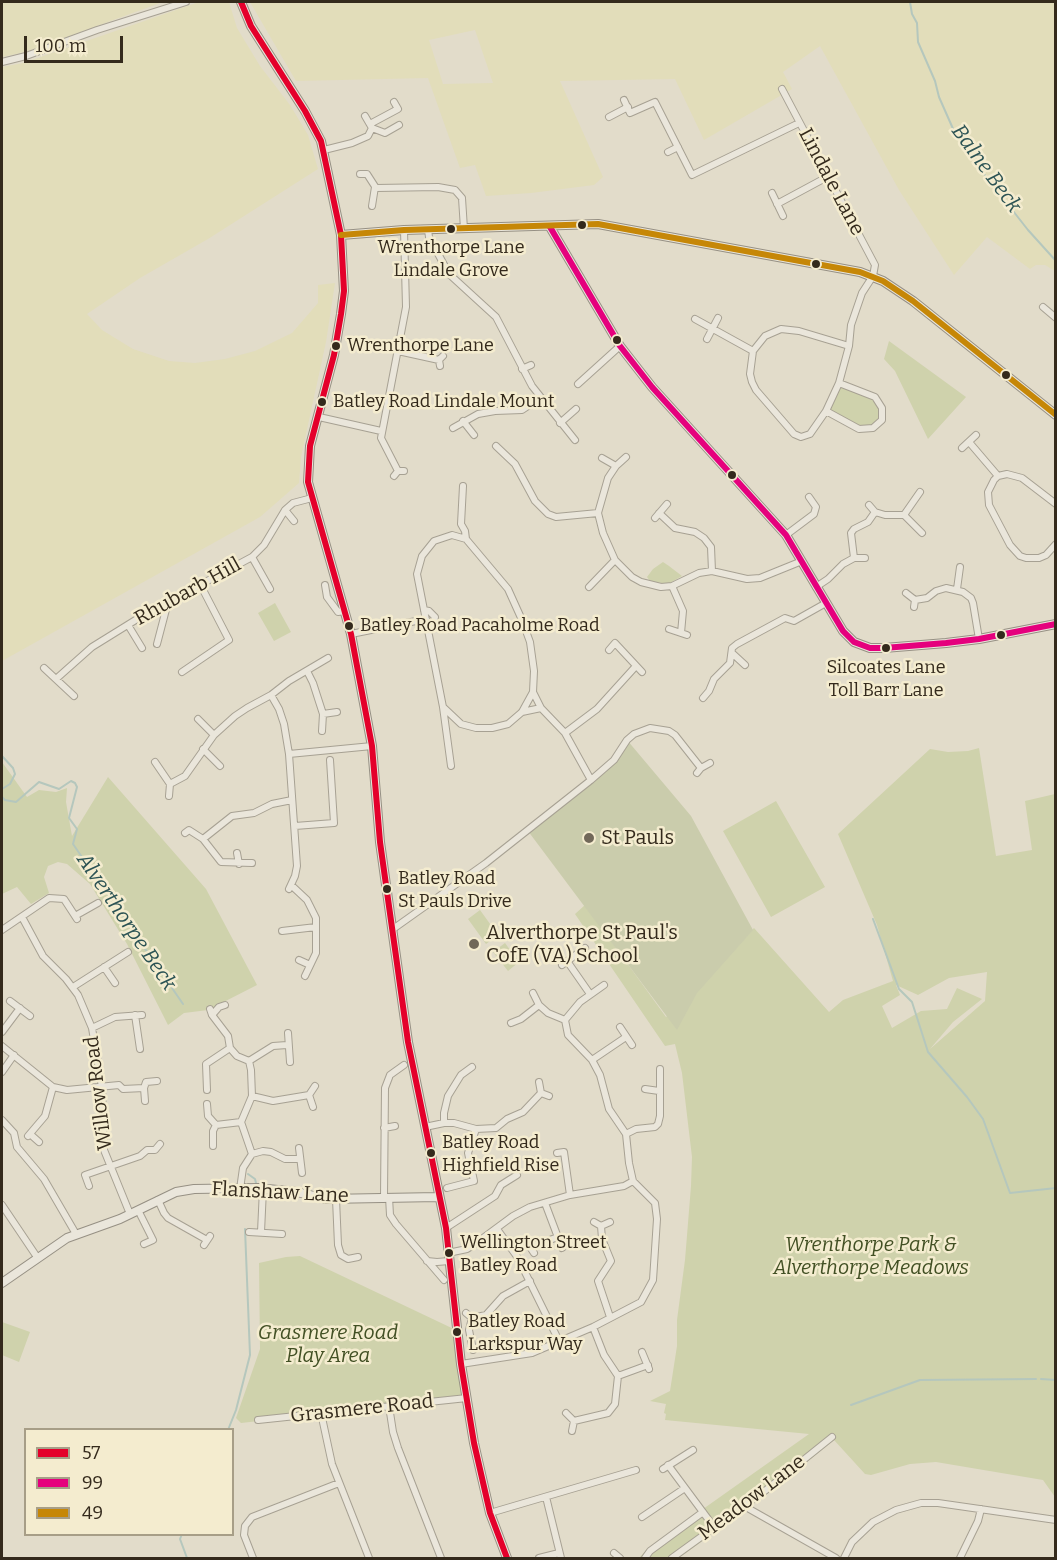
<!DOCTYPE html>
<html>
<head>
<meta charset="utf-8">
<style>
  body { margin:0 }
  #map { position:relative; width:1057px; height:1560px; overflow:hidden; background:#e2dcca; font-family:Bitter,serif }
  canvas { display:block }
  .frame { position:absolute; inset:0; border:3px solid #342a1c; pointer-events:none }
  .legend { position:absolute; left:24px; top:1428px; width:210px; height:108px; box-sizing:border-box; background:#f4eccf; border:2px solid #a79e87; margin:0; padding:8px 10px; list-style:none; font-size:18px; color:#342a1c }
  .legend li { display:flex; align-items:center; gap:12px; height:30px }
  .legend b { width:30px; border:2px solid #a79e87 }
  .scale { position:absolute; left:24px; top:36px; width:99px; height:27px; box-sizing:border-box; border:3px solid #342a1c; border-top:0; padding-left:8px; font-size:18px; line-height:21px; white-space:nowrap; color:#342a1c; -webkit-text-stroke:4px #f4eccf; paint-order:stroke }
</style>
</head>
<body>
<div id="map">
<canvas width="1057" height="1560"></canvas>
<div class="frame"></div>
<ul class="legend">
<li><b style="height:8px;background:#e4002b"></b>57</li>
<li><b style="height:8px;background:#e5007d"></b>99</li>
<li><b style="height:8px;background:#c68707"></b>49</li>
</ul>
<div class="scale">100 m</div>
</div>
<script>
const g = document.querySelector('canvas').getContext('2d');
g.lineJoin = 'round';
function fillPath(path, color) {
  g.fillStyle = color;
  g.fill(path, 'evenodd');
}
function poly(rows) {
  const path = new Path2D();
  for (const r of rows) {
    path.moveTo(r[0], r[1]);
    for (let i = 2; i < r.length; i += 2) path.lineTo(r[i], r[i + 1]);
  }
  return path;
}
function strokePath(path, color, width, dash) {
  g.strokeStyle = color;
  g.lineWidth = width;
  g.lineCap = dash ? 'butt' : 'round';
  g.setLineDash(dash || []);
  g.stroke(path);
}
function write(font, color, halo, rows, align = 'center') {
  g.font = font + ' Bitter,serif';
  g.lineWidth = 5;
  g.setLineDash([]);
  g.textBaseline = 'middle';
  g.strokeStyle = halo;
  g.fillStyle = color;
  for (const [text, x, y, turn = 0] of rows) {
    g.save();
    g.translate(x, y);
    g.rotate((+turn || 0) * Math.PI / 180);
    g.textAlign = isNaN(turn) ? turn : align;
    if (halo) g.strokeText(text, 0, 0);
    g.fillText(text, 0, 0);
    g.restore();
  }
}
fillPath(poly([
  [2,2,163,2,25,52,2,57],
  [199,2,229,2,237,28,260,66,290,105,308,135,318,169,208,239,140,278,87,314,102,330,133,349,169,361,195,363,225,359,255,351,292,333,318,303,318,285,335,283,326,342,301,457,299,483,260,517,2,661,2,67,23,63],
  [250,2,1055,2,1055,271,1045,265,1036,265,1030,269,987,237,954,275,899,190,820,46,783,72,792,89,704,140,675,79,560,81,603,177,594,185,531,193,486,196,475,165,460,168,428,78,296,81],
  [475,30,493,83,443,84,429,40]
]), '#e2ddba');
fillPath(poly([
  [889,341,966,397,928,439,895,371,884,359],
  [839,383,880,402,882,420,866,430,826,411],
  [663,562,669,566,682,576,668,584,650,581,647,577,653,569],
  [275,603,291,632,274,641,258,613],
  [979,748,996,856,1032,850,1025,801,1055,794,1055,1497,1043,1480,936,1462,910,1464,871,1475,865,1474,834,1440,770,1492,679,1558,639,1558,648,1548,809,1434,665,1420,666,1414,664,1413,666,1404,650,1401,670,1391,677,1346,677,1320,685,1260,691,1186,692,1157,682,1073,675,1044,665,1046,575,914,585,905,666,1017,703,983,754,928,829,1012,843,1000,893,981,877,925,838,834,930,749,948,752,968,751],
  [987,972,985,1001,930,1049,953,1022,982,999,957,988,947,1009,921,1011,892,1028,882,1006,900,995,896,985,918,995,949,978],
  [2,762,27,797,39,790,56,792,67,788,66,802,72,836,108,777,206,889,257,985,208,1010,184,1013,168,1025,127,944,90,884,67,864,58,862,48,866,44,877,49,893,31,904,17,887,2,894],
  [776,801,825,887,771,917,723,831],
  [480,910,498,935,486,944,468,919],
  [505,943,519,962,508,971,493,952],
  [300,1256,458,1331,467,1398,241,1423,236,1418,260,1349,259,1263,286,1257],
  [2,1322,30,1332,19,1362,2,1355]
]), '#cfd2ac');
fillPath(poly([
  [627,740,691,816,753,930,697,993,677,1030,528,831,604,770]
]), '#caccac');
strokePath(poly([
  [910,2,912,14,917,23,918,42,935,81,939,97,954,131,967,139,984,174,1028,230,1056,261],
  [2,756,13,768,15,774,10,784,2,789],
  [2,797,5,800,16,802,39,782,59,789,71,781,75,783,77,787,69,818,77,829,73,844,183,1004],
  [873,919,899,989,912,1002,928,1052,967,1097,983,1119,1010,1193,1056,1188],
  [248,1174,255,1179,256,1183],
  [1041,1379,1056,1380],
  [851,1405,920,1380,1036,1379],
  [228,1430,236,1410,250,1355,245,1229],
  [182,1534,180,1539,187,1558]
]), '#b5c7bd', 2);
const street = poly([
  [2,62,26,56,97,30,186,2],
  [782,89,875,265,873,276,862,293,851,325,849,346,839,383,826,411,810,434,801,437,794,434,756,390,752,382,750,374,753,351,765,336,781,329,799,331,849,346],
  [624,100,630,113,655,102,692,175,799,123],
  [609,117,628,107],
  [370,124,398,109,394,102],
  [372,128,385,133,399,125],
  [324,150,352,143,368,136,372,128,365,116],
  [668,152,678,147],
  [360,174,367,174,376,188,438,187,455,190,462,198,464,229],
  [772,193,783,216],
  [777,204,829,176],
  [372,206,375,187],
  [428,230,429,237,449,274,496,317,532,386,575,440],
  [1043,307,1056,318],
  [695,319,753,351],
  [707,339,718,318],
  [398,351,439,360],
  [440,366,439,360,443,356],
  [522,369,531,365],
  [578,384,620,346],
  [826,411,859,429,873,428,882,420,882,408,875,397,839,383],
  [319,417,381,431],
  [463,421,474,435],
  [560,423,576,409],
  [453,428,478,414,495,411,522,410,540,398],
  [969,442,998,476],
  [496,446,515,464,535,501,548,514,556,517,598,513],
  [962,448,976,435],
  [626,457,616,466,608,478,598,513,603,533,615,560,632,577,641,582,661,587,672,586,699,573,712,571,747,579,760,578,802,561],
  [602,458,616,466],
  [398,471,381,438,406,307,404,230],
  [394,476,398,471,404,471],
  [1056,504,1022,478,1007,474,998,476,994,480,988,492,989,505,1010,545,1020,556,1026,558,1039,558,1046,555,1056,544],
  [869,505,875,512,885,515,904,515,920,492],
  [285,510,294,521],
  [659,513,675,528,695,532,704,538,711,547,712,571],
  [904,515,922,533],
  [655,518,667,504],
  [786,535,814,514,816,507,809,497],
  [466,539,452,535,434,541,422,556,417,574,443,707,461,724,476,728,492,728,508,724,522,712,533,692],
  [252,557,270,589],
  [854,558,851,533,854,529,868,522,875,512],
  [325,585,327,597,338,612,345,611],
  [672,586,683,611,681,633],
  [589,587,615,560],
  [816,587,828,579,843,564,854,558,865,558],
  [957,589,960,567],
  [906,593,915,600,914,607],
  [915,600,927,598,936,591,946,588,963,592,971,598,973,603,979,639],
  [424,610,429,611,435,617,433,625,428,628],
  [128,625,142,648],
  [669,629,687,635],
  [351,634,426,619],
  [157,644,168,602],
  [609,650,615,643,642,672],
  [732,653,745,665],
  [44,668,74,696],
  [307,671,313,683,323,714,322,731],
  [182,672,229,640,200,584],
  [56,679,92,647,142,616,252,557,264,545,285,510,293,503,312,498],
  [271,695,279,709,284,724,289,754,297,866,295,876,289,889],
  [703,698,709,691,714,679,730,663,732,648,737,644,785,618,794,621,826,603],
  [443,707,451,766],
  [522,712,541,708],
  [323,714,337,712],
  [198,719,214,735],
  [565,733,597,709,636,666],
  [203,749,220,766],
  [289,754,372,746],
  [155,762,170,784,169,796],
  [697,773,701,768,710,763],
  [591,780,614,760,627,740,634,734,650,728,669,731,675,735,701,768],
  [170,784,185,776,214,735,235,716,247,708,271,695,289,681,328,658],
  [295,826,334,823,330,760],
  [185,833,189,830,203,839,221,862,252,863],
  [203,839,232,816,254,813,272,804,292,800],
  [237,853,239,864],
  [291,885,307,900,316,918,316,953,305,976],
  [75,916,98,903],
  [22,917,43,956,66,979,78,995,92,1028,102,1087,104,1150,130,1214],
  [393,929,486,863,591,780,565,733,541,708,533,692,534,671,530,642,522,620,508,589,466,539,465,531,461,524,463,486],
  [2,930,49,898,64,899,77,919],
  [282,931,316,927],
  [299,960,310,965],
  [567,961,590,994],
  [562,965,585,948],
  [104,967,115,983],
  [73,987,128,952],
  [10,1001,30,1016],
  [210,1009,212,1015,228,1036,230,1048,237,1056,249,1061,251,1070,252,1096,241,1122,252,1154,243,1168,240,1189],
  [135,1015,140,1049],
  [212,1015,219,1007,225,1005],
  [565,1020,580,1002,604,985],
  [511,1023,521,1019,539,1005],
  [620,1027,632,1045],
  [92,1028,115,1017,142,1015],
  [2,1032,20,1008],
  [288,1033,290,1062],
  [2,1046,53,1087,67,1090,119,1085,123,1089,144,1088,146,1082,157,1081],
  [592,1060,626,1037],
  [249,1061,273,1046,287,1045],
  [2,1072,14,1055],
  [539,1082,541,1093,549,1096],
  [144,1088,145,1101],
  [645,1089,659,1091],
  [207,1090,206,1064,230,1048],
  [252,1096,273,1101,309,1095],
  [207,1104,208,1116,216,1125],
  [313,1107,309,1095,315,1086],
  [2,1120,14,1133,17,1147,44,1179,76,1234],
  [444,1123,444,1113,448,1096,461,1075,472,1067],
  [425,1127,444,1123,454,1123,476,1129,496,1128,507,1119,523,1112,541,1093],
  [384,1128,395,1126],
  [30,1134,39,1142],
  [626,1134,636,1129,655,1127,658,1124,660,1116,660,1069],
  [28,1136,45,1116,53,1087],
  [213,1146,213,1131,216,1125,241,1122],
  [299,1148,302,1173],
  [557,1153,564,1152,570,1195],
  [252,1154,263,1151,271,1152,285,1159,299,1159],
  [89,1186,85,1175,140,1156,147,1150,155,1150,160,1144],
  [447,1188,474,1181,468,1153,476,1129],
  [384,1197,385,1088,390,1075,404,1065],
  [389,1197,390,1215,396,1224,444,1280],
  [336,1199,338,1245,341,1255,348,1259,358,1257],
  [158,1200,164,1213,168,1218,207,1240],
  [545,1203,562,1248],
  [2,1205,37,1257],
  [138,1210,153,1240,144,1244],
  [594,1222,601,1226,610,1222],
  [601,1226,602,1239,611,1261,598,1281,610,1317],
  [446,1228,495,1196,501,1185,517,1175],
  [497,1229,518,1258,559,1341],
  [249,1232,282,1234],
  [261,1232,263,1189],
  [526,1241,534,1253],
  [204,1245,210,1236],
  [530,1247,558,1237],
  [448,1253,467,1249,475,1244,513,1216,530,1207,570,1195,624,1186,633,1181],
  [427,1261,437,1262,449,1261],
  [466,1313,472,1318,469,1330,473,1350],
  [472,1318,486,1315,503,1296,530,1281],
  [642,1352,649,1369],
  [461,1364,532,1353,593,1327,641,1302,653,1280,657,1219,655,1203,633,1181,629,1163,626,1134,609,1109,600,1075,592,1060,568,1035,565,1020,548,1013,539,1005,533,993],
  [618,1376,648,1365],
  [389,1406,393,1432,398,1448,441,1558],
  [321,1413,332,1464,369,1558],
  [566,1413,574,1421,572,1431],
  [258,1420,467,1398],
  [574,1421,608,1413,615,1404,618,1376,604,1355,593,1327],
  [668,1465,714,1527],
  [663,1469,693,1450],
  [546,1497,561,1558],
  [744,1506,836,1558],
  [490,1513,636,1470],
  [642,1517,685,1488],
  [614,1553,620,1558],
  [253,1558,244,1535,245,1526,252,1517,339,1483],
  [539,1558,559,1553],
  [645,1558,650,1551,703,1512],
  [672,1558,766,1490,832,1437],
  [844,1558,852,1542,873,1522,896,1510,921,1503,938,1503,1056,1520],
  [960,1558,978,1521,981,1509]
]);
const secondary = poly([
  [241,2,251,26,305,111,321,141,341,235,344,291,341,314,334,355,310,446,308,482,351,634,372,746,380,842,408,1042,446,1228,461,1364,474,1443,490,1513,507,1558],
  [550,227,620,346,652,387,786,535,843,631,854,642,870,648,884,648,946,643,979,639,1056,624],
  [341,235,404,230,598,224,860,272,883,281,913,301,1056,415],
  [2,1283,67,1238,120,1219,176,1192,194,1189,258,1188,297,1192,326,1199,438,1197]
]);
strokePath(street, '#a7a193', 8);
strokePath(secondary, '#969084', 10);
strokePath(street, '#eae6db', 6);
strokePath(secondary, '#eae6db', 8);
strokePath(poly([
  [241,2,251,26,305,111,321,141,341,235,344,291,341,314,334,355,310,446,308,482,351,634,372,746,380,842,408,1042,446,1228,461,1364,474,1443,490,1513,507,1558]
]), '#e4002b', 6);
strokePath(poly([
  [550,227,620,346,652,387,786,535,843,631,854,642,870,648,884,648,946,643,979,639,1056,624]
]), '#e5007d', 6);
strokePath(poly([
  [341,235,404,230,598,224,860,272,883,281,913,301,1056,415]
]), '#c68707', 6);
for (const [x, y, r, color] of [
  [582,225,5,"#342a1c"],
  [451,229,5,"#342a1c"],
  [816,264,5,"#342a1c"],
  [617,340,5,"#342a1c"],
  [336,346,5,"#342a1c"],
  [1006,375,5,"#342a1c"],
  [322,402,5,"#342a1c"],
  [732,475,5,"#342a1c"],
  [349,626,5,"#342a1c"],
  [1001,635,5,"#342a1c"],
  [886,648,5,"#342a1c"],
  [589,838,6,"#716859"],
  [387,889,5,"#342a1c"],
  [474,944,6,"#716859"],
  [431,1153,5,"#342a1c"],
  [449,1253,5,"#342a1c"],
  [457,1332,5,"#342a1c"]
]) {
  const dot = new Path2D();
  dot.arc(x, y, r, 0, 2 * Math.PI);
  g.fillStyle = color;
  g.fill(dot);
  strokePath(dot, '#f4eccf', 2);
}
write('18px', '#342a1c', '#f4eccf', [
  ["Wrenthorpe Lane",451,248,"center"],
  ["Lindale Grove",451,271,"center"],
  ["Wrenthorpe Lane",347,346],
  ["Batley Road Lindale Mount",333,402],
  ["Batley Road Pacaholme Road",360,626],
  ["Silcoates Lane",886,668,"center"],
  ["Toll Barr Lane",886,691,"center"],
  ["Batley Road",398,879],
  ["St Pauls Drive",398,902],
  ["Batley Road",442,1143],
  ["Highfield Rise",442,1166],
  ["Wellington Street",460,1243],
  ["Batley Road",460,1266],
  ["Batley Road",468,1322],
  ["Larkspur Way",468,1345]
], 'left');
write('20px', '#342a1c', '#f4eccf', [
  ["Lindale Lane",831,182,62],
  ["Rhubarb Hill",188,592,-29],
  ["Willow Road",99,1093,-97],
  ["Flanshaw Lane",280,1193,3],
  ["Grasmere Road",362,1409,-6],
  ["Meadow Lane",752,1498,-37]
]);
write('20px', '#342a1c', '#f4eccf', [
  ["St Pauls",601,838],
  ["Alverthorpe St Paul's",486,933],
  ["CofE (VA) School",486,956]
], 'left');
write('italic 20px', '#425024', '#f4eccf', [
  ["Wrenthorpe Park &",871,1245],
  ["Alverthorpe Meadows",871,1268],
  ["Grasmere Road",328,1333],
  ["Play Area",328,1356]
]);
write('italic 21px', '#2c5354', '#f4eccf', [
  ["Balne Beck",986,169,54],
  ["Alverthorpe Beck",126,922,56]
]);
</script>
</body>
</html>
